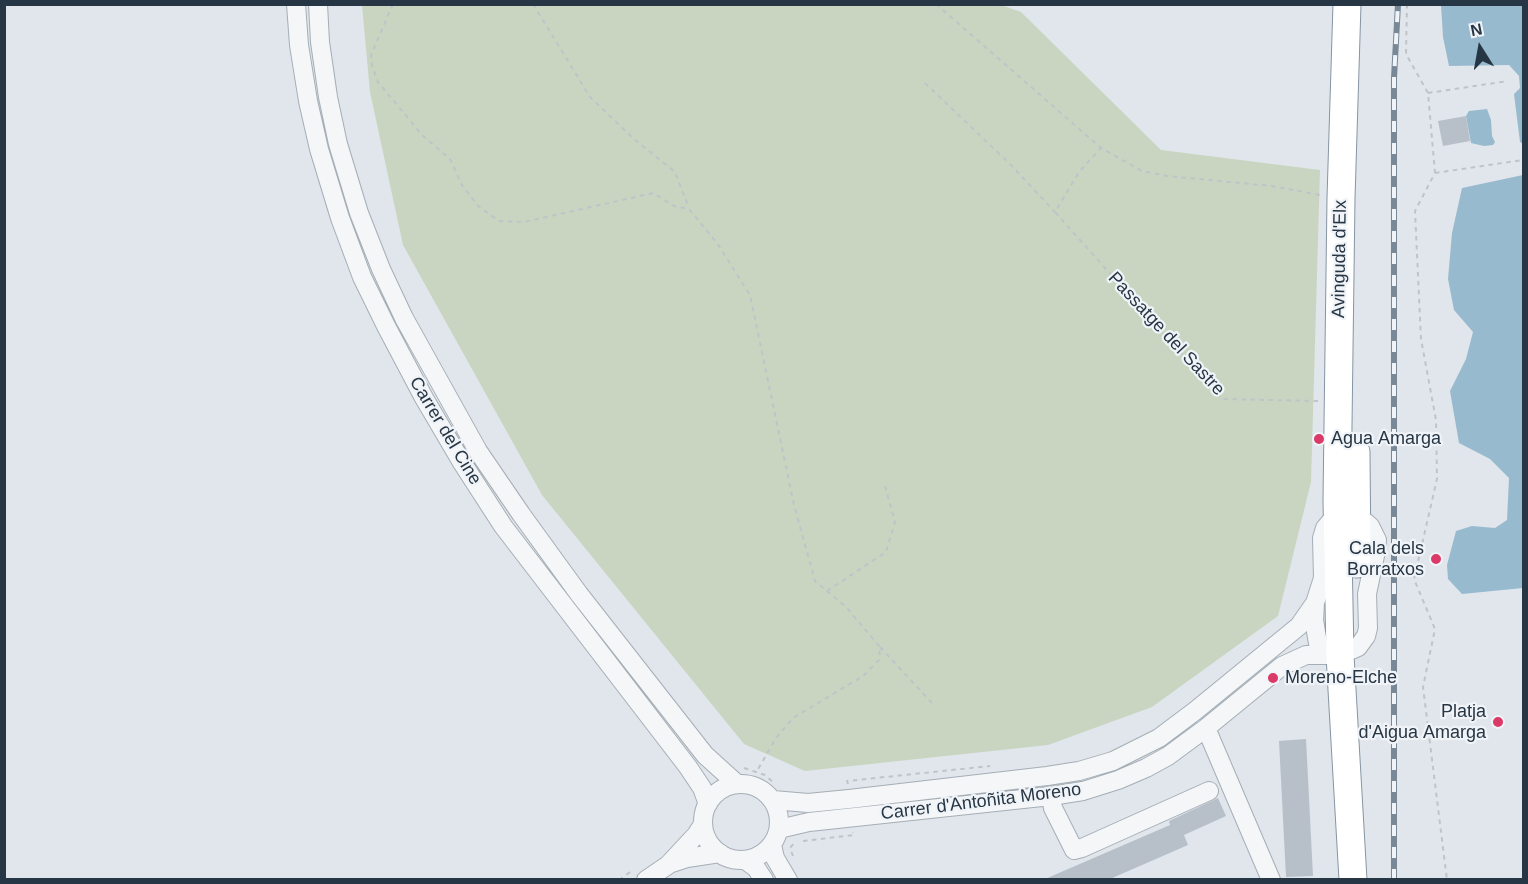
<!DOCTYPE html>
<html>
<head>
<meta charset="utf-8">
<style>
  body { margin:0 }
  #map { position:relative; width:1528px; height:884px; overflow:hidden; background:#e0e6eb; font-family:Helvetica,sans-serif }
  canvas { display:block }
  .frame { position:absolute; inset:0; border:6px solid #273644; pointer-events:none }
  .north { position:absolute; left:1450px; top:18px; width:60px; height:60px; -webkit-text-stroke:4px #f0f4f8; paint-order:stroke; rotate:349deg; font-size:16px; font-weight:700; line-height:24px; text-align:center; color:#273644 }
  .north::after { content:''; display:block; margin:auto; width:21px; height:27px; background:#273644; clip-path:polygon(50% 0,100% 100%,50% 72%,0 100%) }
</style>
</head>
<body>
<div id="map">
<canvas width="1528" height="884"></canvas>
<div class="frame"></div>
<div class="north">N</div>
</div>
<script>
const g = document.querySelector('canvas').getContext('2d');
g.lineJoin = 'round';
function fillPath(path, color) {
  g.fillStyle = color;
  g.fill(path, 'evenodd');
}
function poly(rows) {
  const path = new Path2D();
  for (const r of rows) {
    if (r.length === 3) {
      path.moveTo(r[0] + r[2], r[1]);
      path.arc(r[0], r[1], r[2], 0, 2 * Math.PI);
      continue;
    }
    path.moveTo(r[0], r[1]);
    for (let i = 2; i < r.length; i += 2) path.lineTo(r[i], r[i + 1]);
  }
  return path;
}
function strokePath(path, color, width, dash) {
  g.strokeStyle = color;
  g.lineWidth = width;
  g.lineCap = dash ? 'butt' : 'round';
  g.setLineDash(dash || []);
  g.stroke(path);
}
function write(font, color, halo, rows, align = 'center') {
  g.font = font + ' Helvetica,sans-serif';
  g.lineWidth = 4.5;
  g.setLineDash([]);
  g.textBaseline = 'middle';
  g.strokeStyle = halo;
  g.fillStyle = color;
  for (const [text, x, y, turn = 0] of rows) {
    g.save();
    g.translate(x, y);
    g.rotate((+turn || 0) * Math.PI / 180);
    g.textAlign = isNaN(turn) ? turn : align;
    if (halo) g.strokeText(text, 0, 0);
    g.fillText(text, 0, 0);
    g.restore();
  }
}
fillPath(poly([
  [362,5,1001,5,1021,12,1161,150,1320,170,1311,482,1278,616,1152,707,1048,745,805,771,744,744,542,495,403,245,370,92]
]), '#c9d5c1');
fillPath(poly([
  [1441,5,1523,5,1523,144,1520,142,1514,94,1520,88,1519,76,1509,65,1449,66,1443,37],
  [1487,109,1491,120,1492,136,1495,142,1493,145,1484,146,1471,143,1466,116,1469,111],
  [1523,175,1523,588,1462,594,1448,579,1447,565,1456,531,1472,526,1495,528,1507,520,1509,478,1490,459,1459,443,1450,391,1466,359,1473,332,1454,310,1448,279,1452,233,1462,188]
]), '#98bace');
fillPath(poly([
  [1466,116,1470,141,1443,146,1438,121],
  [1306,739,1313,876,1286,877,1279,741],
  [1218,798,1226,816,1184,835,1188,845,1110,879,1045,879,1170,825,1169,821]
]), '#b7c0c9');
const minor = poly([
  [296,4,299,45,308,101,319,149,340,218,362,277,386,326,424,398,461,461,503,526,688,767,702,788,708,804],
  [318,4,320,42,328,97,338,144,359,213,381,269,404,318,478,451,521,514,579,594,705,755,737,784],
  [1206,728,1271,880],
  [741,822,38],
  [1051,796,1053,808,1074,850,1082,848,1209,791],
  [773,800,808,803,849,799,1047,776,1079,771,1113,761,1159,738,1195,711,1299,626,1315,603],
  [779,829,809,822,1051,796,1083,791,1118,780,1146,768,1168,756,1206,728,1282,666,1306,655,1340,655,1358,647,1366,636,1368,628,1367,594,1376,551,1377,540,1370,526,1356,514,1337,514,1325,528,1322,538,1323,578,1315,603,1314,620,1320,655],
  [772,845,775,858,788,880],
  [745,860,756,868,764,880],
  [672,863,687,858,720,853],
  [646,880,668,865,696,835,703,824]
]);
const highway = poly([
  [1347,4,1341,198,1337,501,1340,655,1353,880],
  [1356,452,1357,564]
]);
strokePath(minor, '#a5aeb6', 20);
strokePath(highway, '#8695a3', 29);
strokePath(poly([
  [393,4,371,55,372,66,378,82,423,136,450,159,462,185,478,206,499,221,524,222,653,193,674,206,689,209,717,243,750,295,794,505,815,581,846,607,880,647,879,660,863,676,793,718,776,738,757,771],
  [533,4,590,97,634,139,675,172,689,208],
  [936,4,1101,148],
  [1407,4,1406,54,1428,93,1435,173,1415,211,1421,339,1436,420,1437,479,1414,579,1435,629,1423,687,1447,880],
  [925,83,1011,165,1055,212],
  [1428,93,1508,81],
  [1435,173,1523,160],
  [1318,401,1222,399,1055,212,1079,172,1101,148,1142,171,1167,176,1272,186,1320,195],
  [827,591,886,552,895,522,885,486],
  [880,647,932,703],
  [744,768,765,775,775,784],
  [848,784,847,781,990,766],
  [803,841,854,835,853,832],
  [793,856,790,848,795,842],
  [619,880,633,870]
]), '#bfc4c9', 2, [4.5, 4.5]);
strokePath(minor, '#f4f6f8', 18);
strokePath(highway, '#fff', 27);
const rail = poly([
  [1394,880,1394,78,1398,4]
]);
strokePath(rail, '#788896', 6);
strokePath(rail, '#f0f4f8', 4, [11]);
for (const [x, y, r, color] of [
  [1319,439,6,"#db3a68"],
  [1436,559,6,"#db3a68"],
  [1273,678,6,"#db3a68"],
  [1498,722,6,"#db3a68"]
]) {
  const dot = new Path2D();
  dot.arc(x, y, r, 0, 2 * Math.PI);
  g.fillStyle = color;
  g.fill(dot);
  strokePath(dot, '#f0f4f8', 2);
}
write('18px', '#273644', '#f0f4f8', [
  ["Avinguda d'Elx",1340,259,-89],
  ["Passatge del Sastre",1166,334,47],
  ["Carrer del Cine",445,431,59],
  ["Carrer d'Antoñita Moreno",981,802,-7]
]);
write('18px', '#273644', '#f0f4f8', [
  ["Agua Amarga",1331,439],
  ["Cala dels",1424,549,"right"],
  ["Borratxos",1424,570,"right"],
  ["Moreno-Elche",1285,678],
  ["Platja",1486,712,"right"],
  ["d'Aigua Amarga",1486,733,"right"]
], 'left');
</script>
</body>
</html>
